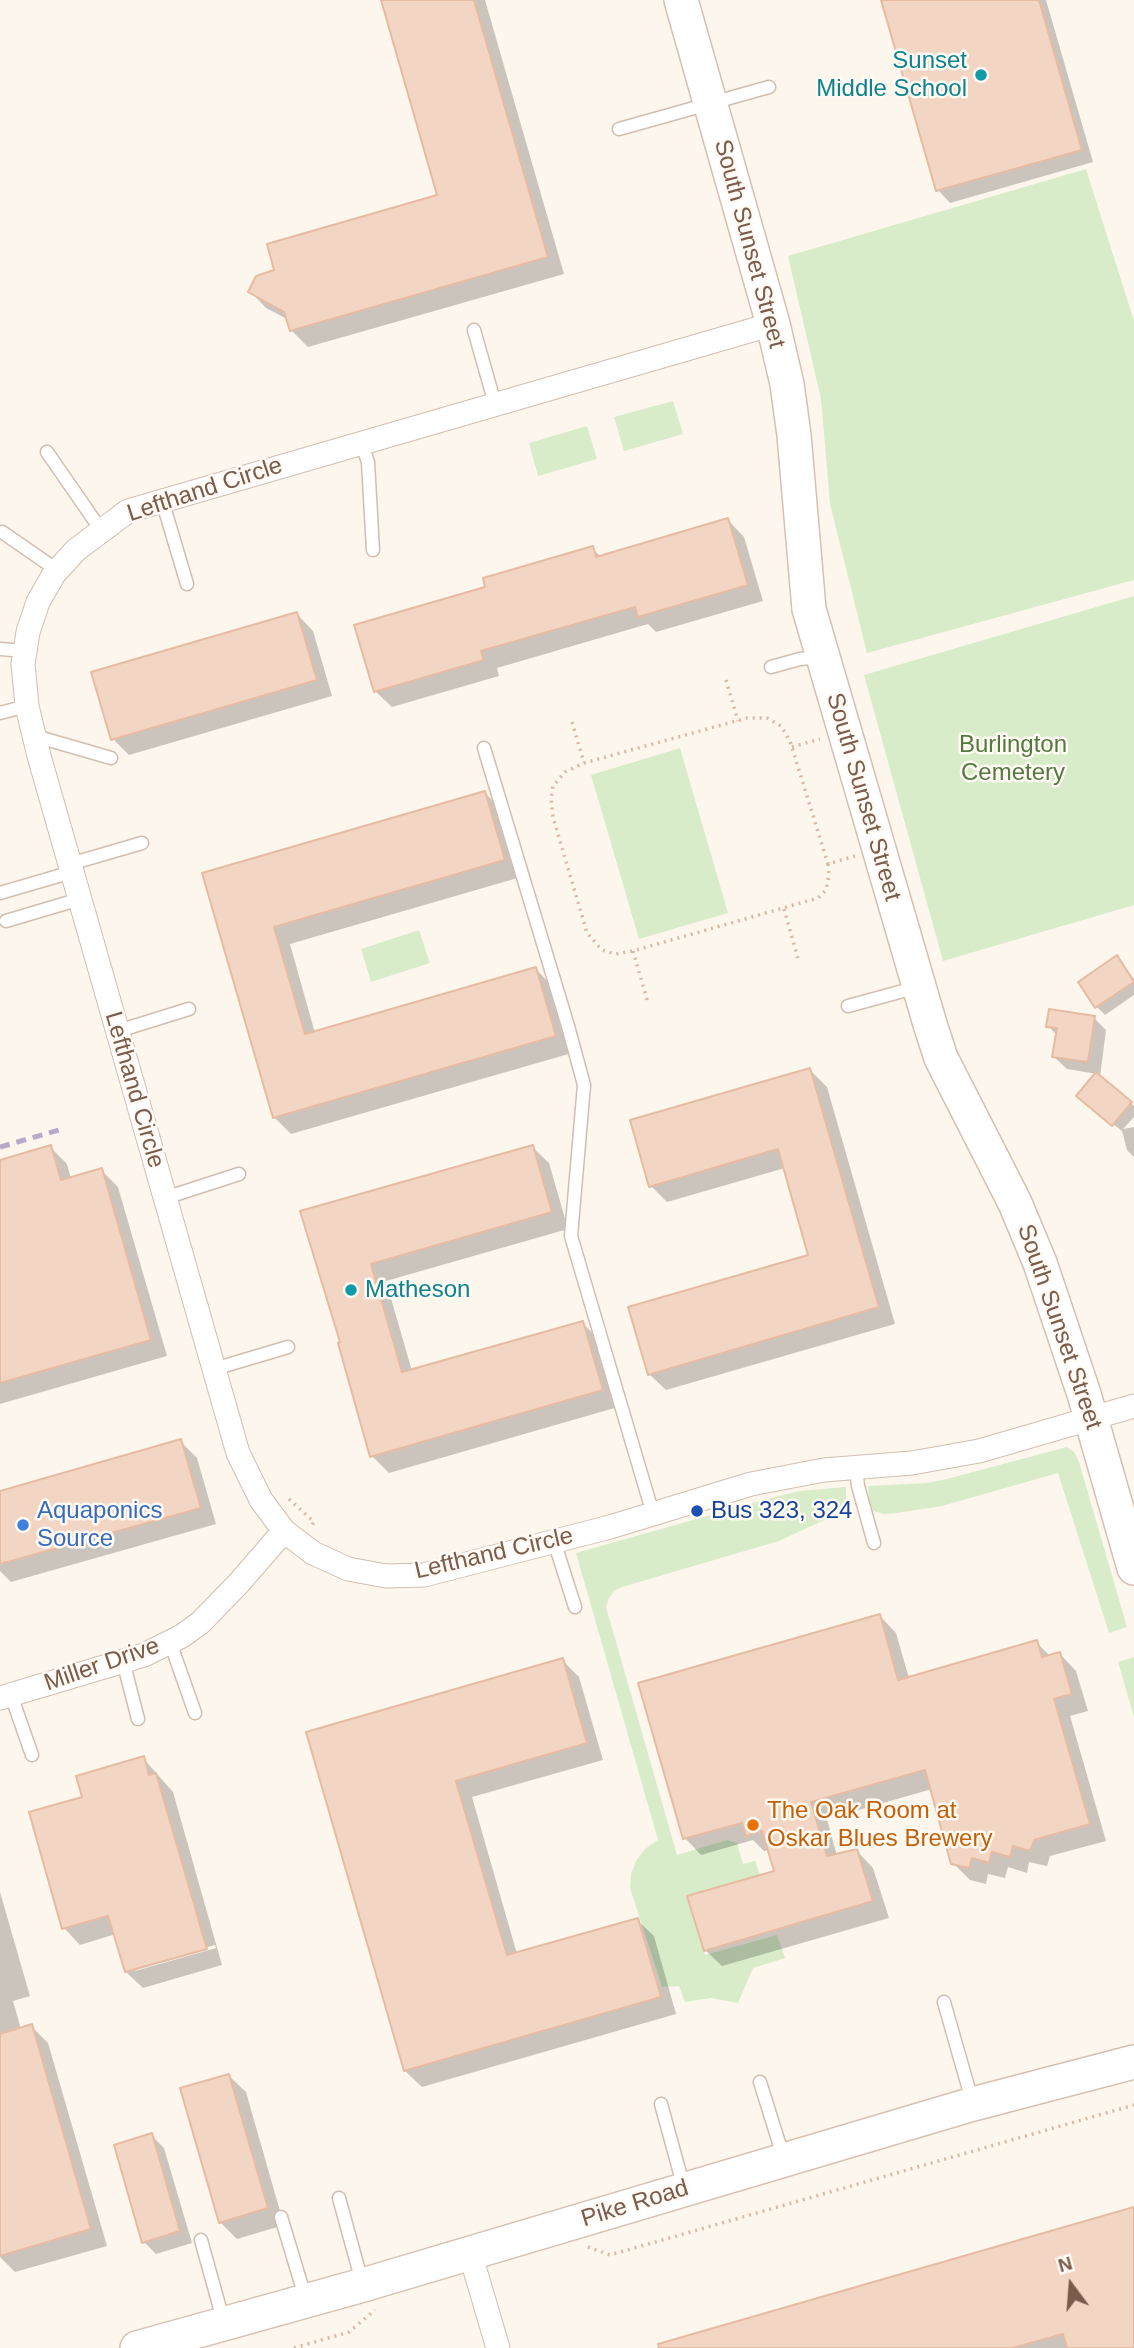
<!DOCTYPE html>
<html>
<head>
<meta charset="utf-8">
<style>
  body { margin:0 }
  #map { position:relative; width:1134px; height:2348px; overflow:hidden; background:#fdf6ec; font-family:Arial,sans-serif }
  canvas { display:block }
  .north { position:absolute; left:1036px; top:2250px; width:70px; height:70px; -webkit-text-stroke:5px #fffaf3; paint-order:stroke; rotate:344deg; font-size:19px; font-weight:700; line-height:28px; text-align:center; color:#7a5c4d }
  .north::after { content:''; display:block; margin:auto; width:24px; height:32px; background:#7a5c4d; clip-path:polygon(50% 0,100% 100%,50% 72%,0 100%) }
</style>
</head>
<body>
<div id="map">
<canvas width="1134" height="2348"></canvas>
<div class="north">N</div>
</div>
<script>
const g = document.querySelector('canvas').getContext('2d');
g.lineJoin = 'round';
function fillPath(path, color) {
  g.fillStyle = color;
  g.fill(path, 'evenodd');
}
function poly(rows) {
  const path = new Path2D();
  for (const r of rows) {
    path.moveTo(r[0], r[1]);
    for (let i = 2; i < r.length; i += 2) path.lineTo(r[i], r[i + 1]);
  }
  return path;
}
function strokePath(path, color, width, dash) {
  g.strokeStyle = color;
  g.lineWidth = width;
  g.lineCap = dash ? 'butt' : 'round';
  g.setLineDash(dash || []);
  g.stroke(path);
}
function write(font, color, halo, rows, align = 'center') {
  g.font = font + ' Arial,sans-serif';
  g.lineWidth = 5;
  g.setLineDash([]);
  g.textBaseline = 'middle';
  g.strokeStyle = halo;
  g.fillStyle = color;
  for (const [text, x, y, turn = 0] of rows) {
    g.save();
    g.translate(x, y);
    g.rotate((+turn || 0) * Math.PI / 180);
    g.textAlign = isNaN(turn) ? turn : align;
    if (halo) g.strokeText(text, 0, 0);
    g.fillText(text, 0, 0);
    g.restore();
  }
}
fillPath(poly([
  [1086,169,1134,321,1134,580,867,653,830,504,821,399,788,256],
  [673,401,683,434,624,451,614,417],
  [587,426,597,459,538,476,529,443],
  [1134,596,1134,905,943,961,864,675],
  [680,748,728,913,639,939,591,775],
  [419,930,430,963,371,982,361,949],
  [1067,1447,1074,1452,1079,1462,1127,1627,1109,1633,1058,1473,942,1506,897,1513,884,1514,873,1511,869,1498,868,1486,926,1483,947,1479],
  [846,1487,846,1510,779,1541,622,1587,614,1591,609,1598,606,1607,677,1855,727,1840,737,1843,743,1864,755,1861,760,1875,687,1896,705,1955,777,1935,785,1958,753,1968,738,2003,711,1998,685,2002,679,1986,662,1987,630,1888,631,1874,636,1861,645,1849,658,1840,576,1553,760,1501,799,1491],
  [1134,1657,1134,1717,1118,1662]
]), '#d8ecc9');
fillPath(poly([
  [382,0,485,0,564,274,308,347,291,330,289,320,266,308,250,291,439,196],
  [883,0,1046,0,1093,162,950,203,938,190],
  [728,520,744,537,763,601,656,632,648,624,497,668,499,676,392,707,375,691,487,588,592,548,601,557],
  [297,614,313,631,332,696,129,755,113,739],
  [485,793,502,810,521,877,290,944,315,1033,536,969,552,986,572,1053,291,1134,274,1117,204,875],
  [1117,957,1134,979,1134,995,1105,1015,1097,1007],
  [1094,1018,1106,1030,1100,1077,1134,1106,1134,1117,1123,1129,1134,1127,1134,1157,1127,1150,1122,1131,1086,1103,1097,1074,1067,1069,1054,1057,1057,1035,1048,1026],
  [810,1070,827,1087,895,1324,666,1390,649,1374,810,1256,785,1168,667,1202,651,1186],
  [50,1147,67,1164,71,1179,101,1170,118,1187,167,1356,0,1404,0,1162],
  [532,1147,549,1163,568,1229,386,1281,412,1371,582,1323,599,1339,618,1407,389,1473,372,1456,342,1344,302,1212],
  [180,1441,197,1458,216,1524,11,1582,0,1571,0,1493],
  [880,1616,896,1633,909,1678,1036,1642,1051,1657,1060,1654,1076,1671,1088,1711,1070,1716,1106,1841,1050,1856,1047,1866,1029,1862,1027,1873,1008,1867,1005,1878,988,1874,986,1884,970,1880,953,1863,932,1789,827,1819,837,1856,857,1851,873,1868,889,1918,722,1966,705,1950,776,1872,770,1850,764,1851,753,1840,701,1855,685,1838],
  [562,1660,579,1677,603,1760,472,1797,517,1954,637,1920,654,1936,676,2014,422,2087,405,2071,308,1734],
  [143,1758,173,1792,222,1965,143,1988,126,1972,116,1934,80,1945,64,1928,84,1798],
  [215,1945,216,1948,135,1971,135,1968],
  [0,1892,30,1996,13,2001,21,2029,31,2026,48,2043,107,2246,15,2272,0,2257],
  [229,2076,246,2092,284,2225,237,2239,220,2222],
  [151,2135,164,2148,192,2243,156,2254,144,2242],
  [1134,2209,1134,2348,680,2348]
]), '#0003');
const building = poly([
  [381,0,474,0,548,257,290,331,284,312,248,292,256,276,274,270,267,244,437,195,381,0],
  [881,0,1039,0,1082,150,936,191,881,0],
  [728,518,748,585,638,617,635,607,481,651,484,660,374,692,354,625,485,587,483,578,593,546,596,557,728,518],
  [297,612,317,680,111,740,91,672,297,612],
  [485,791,505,860,274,927,305,1034,536,967,556,1036,273,1118,202,873,485,791],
  [1117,955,1134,982,1095,1008,1078,982,1117,955],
  [1049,1009,1095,1016,1088,1062,1052,1057,1057,1028,1046,1027,1049,1009],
  [810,1068,879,1307,648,1375,628,1307,808,1255,778,1149,649,1187,630,1120,810,1068],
  [1096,1072,1132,1102,1112,1126,1076,1096,1096,1072],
  [51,1145,61,1180,102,1168,151,1340,0,1383,0,1160,51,1145],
  [533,1145,552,1212,371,1264,402,1372,583,1321,603,1390,370,1457,338,1343,340,1342,300,1211,533,1145],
  [181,1439,201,1508,0,1564,0,1491,181,1439],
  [880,1614,898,1680,1037,1640,1042,1657,1060,1652,1072,1694,1054,1699,1090,1824,1034,1840,1030,1851,1013,1846,1010,1857,992,1852,989,1863,972,1858,969,1868,951,1864,925,1770,811,1802,827,1856,857,1849,873,1901,704,1951,687,1896,774,1871,762,1831,746,1836,742,1823,683,1839,638,1683,880,1614],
  [563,1658,587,1743,456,1781,507,1955,638,1918,661,1997,404,2071,306,1732,563,1658],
  [144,1756,149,1775,156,1773,207,1949,125,1972,108,1916,62,1929,29,1812,82,1797,76,1776,144,1756],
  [32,2024,91,2229,0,2256,0,2034,32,2024],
  [229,2074,268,2208,219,2223,180,2088,229,2074],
  [152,2133,180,2231,142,2243,114,2145,152,2133],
  [1134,2207,1134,2348,1067,2348,1063,2334,1013,2348,659,2348,658,2344,1134,2207]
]);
fillPath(building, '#f3d5c3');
strokePath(building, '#e6bba3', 2);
const lane = poly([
  [619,129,769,87],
  [474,330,495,404],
  [361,442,368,462,373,550],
  [47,452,101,530],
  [162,500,187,584],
  [2,532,57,570],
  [0,649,25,651],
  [771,667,800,659,822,657],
  [0,713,27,706],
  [35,736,111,758],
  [484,748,568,1026,584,1085,571,1236,653,1514],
  [70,864,142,843],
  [0,893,72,872],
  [6,921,80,899],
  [848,1006,918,987],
  [118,1031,189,1009],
  [165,1198,239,1174],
  [214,1369,288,1347],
  [856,1468,858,1486,874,1543],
  [554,1541,575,1607],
  [170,1642,195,1713],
  [123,1661,138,1719],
  [11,1695,32,1755],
  [944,2002,973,2104],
  [760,2082,784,2159],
  [661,2104,684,2188],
  [339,2198,362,2282],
  [281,2217,306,2300],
  [201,2240,224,2323]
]);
const street = poly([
  [773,324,128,511,76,550,54,574,38,602,28,632,23,664,27,706,39,756,238,1453,261,1500,284,1531,313,1553,348,1569,386,1576,424,1575,610,1527,751,1484,824,1470,912,1463,979,1451,1134,1406],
  [0,1698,144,1655,182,1636,200,1623,238,1584,284,1531],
  [470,2253,498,2348]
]);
const secondary = poly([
  [681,0,773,324,787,384,794,435,809,609,930,1024,941,1058,1015,1203,1040,1263,1084,1394,1134,1568],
  [137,2348,363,2285,973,2104,1134,2062]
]);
strokePath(lane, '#d1beb0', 15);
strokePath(street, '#d1beb0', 25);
strokePath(secondary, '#d6c0b0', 36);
strokePath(poly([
  [726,680,738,721],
  [572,722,584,763],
  [792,747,820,739],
  [828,864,829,875,826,890,818,898,633,951,615,954,602,950,587,933,553,817,551,798,553,786,565,772,584,763,747,718,767,718,781,726,790,741,828,864,855,856],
  [784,909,798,959],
  [633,951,648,1003],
  [289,1499,314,1522,312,1525],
  [588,2247,610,2255,1134,2105],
  [294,2348,349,2332,375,2310]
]), '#d9b8a5', 3.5, [2, 5]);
strokePath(lane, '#fff', 12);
strokePath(street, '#fff', 23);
strokePath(secondary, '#fff', 33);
strokePath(poly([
  [0,1147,59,1130]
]), '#b9a8c9', 5, [10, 7]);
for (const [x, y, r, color] of [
  [981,75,7,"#0f9aa8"],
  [351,1290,7,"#0f9aa8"],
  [697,1511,7,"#1a4fb4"],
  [23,1525,7,"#3f7fe0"],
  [753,1825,7,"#e8710a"]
]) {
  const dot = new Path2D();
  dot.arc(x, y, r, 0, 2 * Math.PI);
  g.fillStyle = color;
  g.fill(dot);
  strokePath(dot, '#fffaf3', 2.5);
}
write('24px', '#0d838f', '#fffaf3', [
  ["Sunset",967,61],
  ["Middle School",967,89],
  ["Matheson",365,1290,"left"]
], 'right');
write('24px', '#7a5c4d', '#fffaf3', [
  ["South Sunset Street",749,244,75],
  ["Lefthand Circle",205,490,-18],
  ["South Sunset Street",863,797,74],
  ["Lefthand Circle",134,1090,74],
  ["South Sunset Street",1059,1327,71],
  ["Lefthand Circle",494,1554,-13],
  ["Miller Drive",102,1665,-19],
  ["Pike Road",635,2204,-17]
]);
write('24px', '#537a41', '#fffaf3', [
  ["Burlington",1013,745],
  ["Cemetery",1013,773]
]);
write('24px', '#366cbe', '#fffaf3', [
  ["Aquaponics",37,1511],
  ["Source",37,1539]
], 'left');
write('24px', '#164399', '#fffaf3', [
  ["Bus 323, 324",711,1511]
], 'left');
write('24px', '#c56008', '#fffaf3', [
  ["The Oak Room at",767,1811],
  ["Oskar Blues Brewery",767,1839]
], 'left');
</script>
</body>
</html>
